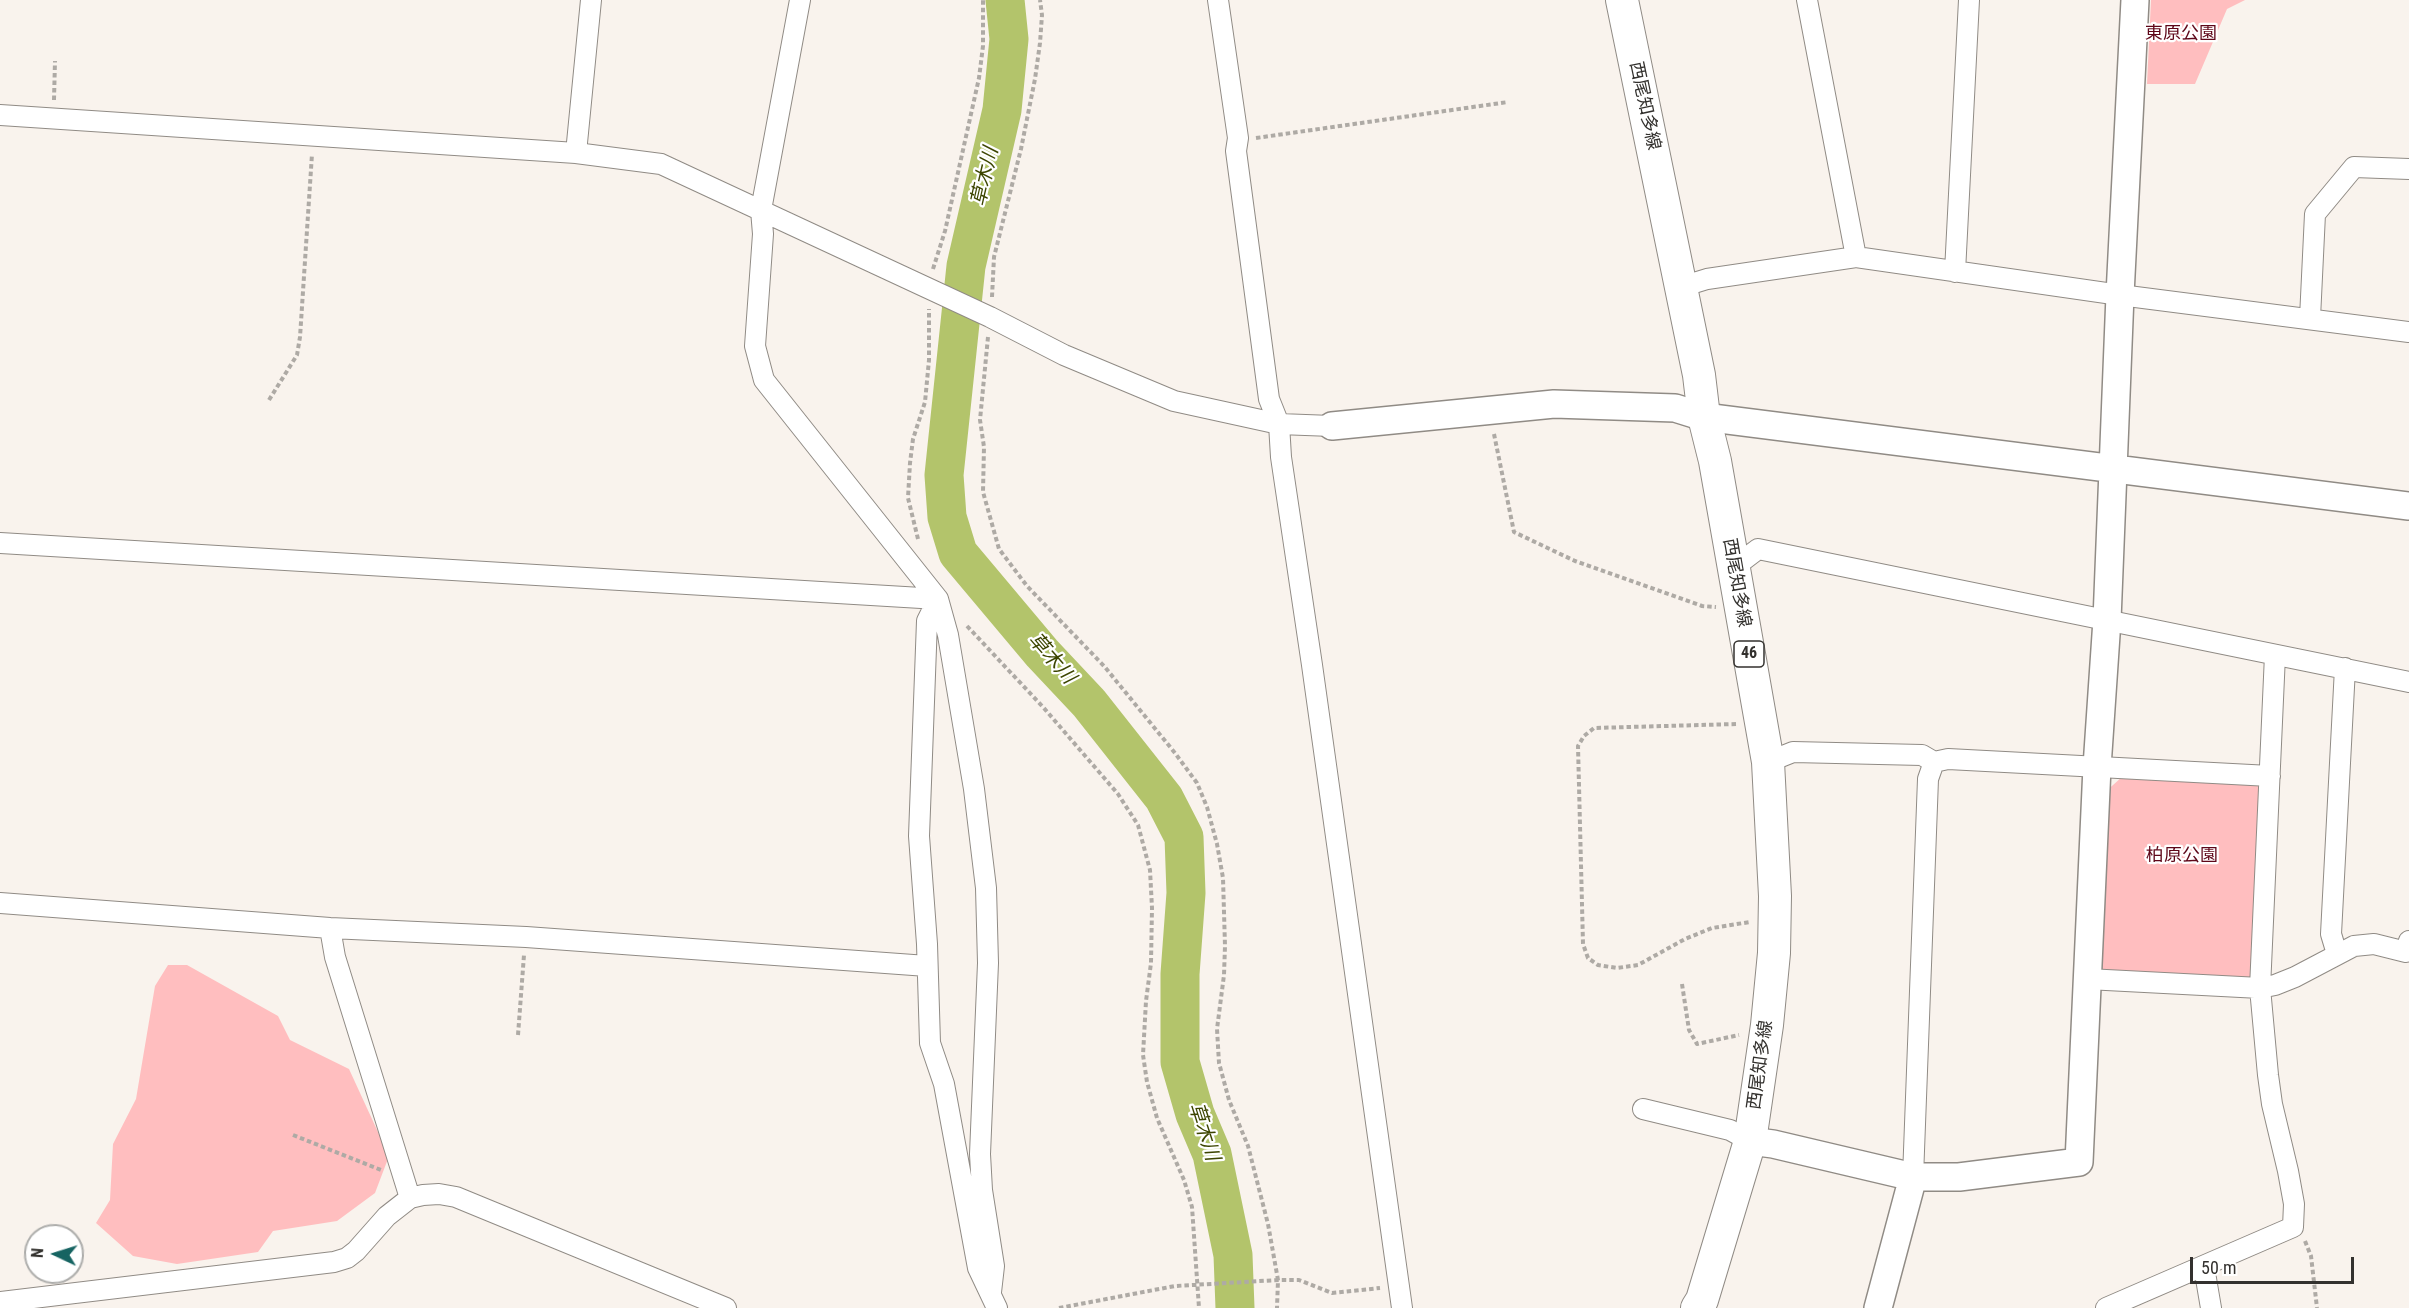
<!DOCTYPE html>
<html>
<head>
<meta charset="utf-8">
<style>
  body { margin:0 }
  #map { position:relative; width:2409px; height:1308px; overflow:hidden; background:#f9f3ed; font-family:"Roboto Condensed",sans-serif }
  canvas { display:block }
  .north { position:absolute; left:24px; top:1224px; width:60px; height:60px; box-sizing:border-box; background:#fff; border:2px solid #adadab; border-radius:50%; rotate:274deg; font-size:16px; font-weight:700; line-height:24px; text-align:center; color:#33312e }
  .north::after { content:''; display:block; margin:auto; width:21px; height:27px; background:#166462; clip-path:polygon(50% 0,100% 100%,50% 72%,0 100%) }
  .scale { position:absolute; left:2190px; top:1257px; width:164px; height:27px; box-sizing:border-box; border:3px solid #33312e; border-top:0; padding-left:8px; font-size:18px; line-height:21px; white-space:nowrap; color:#33312e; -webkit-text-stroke:4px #fff; paint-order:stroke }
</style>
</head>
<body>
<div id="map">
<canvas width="2409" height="1308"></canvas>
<div class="north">N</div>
<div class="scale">50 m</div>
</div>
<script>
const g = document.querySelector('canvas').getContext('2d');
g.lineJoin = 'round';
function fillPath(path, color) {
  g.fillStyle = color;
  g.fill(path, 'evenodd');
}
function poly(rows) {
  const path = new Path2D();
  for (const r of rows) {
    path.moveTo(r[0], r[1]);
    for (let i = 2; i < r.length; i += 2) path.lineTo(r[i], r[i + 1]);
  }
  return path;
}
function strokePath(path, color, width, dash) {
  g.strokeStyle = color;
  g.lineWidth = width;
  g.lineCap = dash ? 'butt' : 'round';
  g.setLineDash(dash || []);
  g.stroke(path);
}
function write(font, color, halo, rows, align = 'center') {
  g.font = font + ' "Roboto Condensed","Noto Sans JP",sans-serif';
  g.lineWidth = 4.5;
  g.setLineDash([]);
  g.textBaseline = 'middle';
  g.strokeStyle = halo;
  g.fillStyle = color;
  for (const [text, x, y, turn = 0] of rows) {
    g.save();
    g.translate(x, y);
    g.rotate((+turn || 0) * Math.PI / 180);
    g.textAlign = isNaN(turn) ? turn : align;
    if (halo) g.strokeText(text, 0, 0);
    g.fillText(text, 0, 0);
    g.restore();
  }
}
fillPath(poly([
  [2151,0,2245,0,2227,9,2195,84,2147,84],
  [2123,776,2270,776,2252,982,2100,974,2102,795],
  [168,965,187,965,278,1016,290,1040,349,1069,389,1156,375,1193,337,1221,273,1231,258,1252,177,1264,133,1256,96,1223,110,1200,113,1144,136,1099,155,986]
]), '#ffbebf');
strokePath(poly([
  [1005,0,1009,39,1002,110,966,266,944,475,947,517,958,553,1042,653,1089,703,1164,798,1184,837,1186,893,1180,974,1180,1062,1195,1114,1212,1154,1233,1255,1235,1308]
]), '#b3c46b', 39);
const street = poly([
  [800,0,761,210,763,234,755,346,764,380,938,599,948,635,974,789,986,888,988,963,980,1154,982,1190,994,1266,991,1292],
  [1218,0,1238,138,1236,151,1269,399,1279,424,1281,457,1312,665,1402,1308],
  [1807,0,1856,257],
  [0,115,576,153,661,164,990,317,1064,355,1174,401,1279,424,1332,426],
  [576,153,591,0],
  [1955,272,1969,0],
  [1681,287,1707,279,1856,257,2120,295,2409,332],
  [2310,318,2315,214,2354,167,2409,169],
  [0,543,938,599],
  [1733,568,1758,549,2409,682],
  [938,599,927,621,919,836,927,944,930,1043,944,1084,978,1268,997,1308],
  [1768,762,1793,752,1922,755,1934,762,1948,759,2270,776],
  [0,903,330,928,526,937,927,966],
  [330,928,335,957,410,1198],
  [2337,954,2331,934,2345,668],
  [2087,979,2260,988,2275,655],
  [1643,1109,1730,1130,1750,1141],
  [1913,1177,1928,779,1934,762],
  [2204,1267,2211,1308],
  [0,1302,334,1262,347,1258,356,1251,387,1216,410,1198,423,1195,439,1194,456,1197,726,1308],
  [2106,1308,2293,1227,2294,1204,2288,1171,2272,1104,2268,1075,2260,988,2275,985,2295,977,2354,946,2374,944,2406,952,2409,941]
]);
const secondary = poly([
  [1332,426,1554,404,1675,408,1704,417,2409,506],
  [1750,1141,1773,1144,1913,1177,1959,1177,2079,1162,2097,767,2107,620,2120,295,2135,0],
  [1878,1308,1913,1177]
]);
const primary = poly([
  [1622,0,1699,375,1704,417,1715,461,1768,762,1775,896,1774,953,1767,1025,1750,1141,1702,1300,1697,1308]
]);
strokePath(street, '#908b85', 22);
strokePath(secondary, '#908b85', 30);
strokePath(primary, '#908b85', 34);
strokePath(poly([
  [54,100,55,61],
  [1256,138,1508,102],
  [933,269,945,231,979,78,983,46,983,0],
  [992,297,994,257,1021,149,1035,79,1040,43,1042,15,1040,0],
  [988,337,980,420,984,447,983,492,999,549,1027,586,1104,666,1175,753,1197,783,1207,807,1217,844,1223,878,1225,946,1224,975,1217,1029,1219,1063,1229,1100,1248,1146,1268,1224,1278,1280,1277,1308],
  [269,400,297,355,300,337,312,154],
  [1494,434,1514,532,1575,561,1702,606,1716,607],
  [918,539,908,498,910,463,913,439,925,402,929,360,929,309],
  [967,626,1043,707,1118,794,1138,825,1150,870,1152,908,1151,963,1146,1001,1143,1055,1147,1082,1157,1118,1184,1180,1192,1207,1199,1308],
  [1736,724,1594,728,1584,736,1578,746,1583,944,1588,958,1598,965,1617,968,1638,965,1685,939,1712,928,1750,922],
  [1682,984,1689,1030,1697,1044,1739,1035],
  [518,1035,524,955],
  [293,1135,381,1170],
  [2305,1241,2311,1256,2317,1308],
  [1059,1308,1175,1286,1278,1280,1299,1280,1332,1293,1380,1288]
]), '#aeaaa5', 4, [4.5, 3]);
strokePath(street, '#fff', 20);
strokePath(secondary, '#fff', 27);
strokePath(primary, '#fff', 32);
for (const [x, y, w] of [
  [1749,654,30]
]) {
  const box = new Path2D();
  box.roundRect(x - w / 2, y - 13, w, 26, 4.5);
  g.fillStyle = '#fff';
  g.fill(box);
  strokePath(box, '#33312e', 1.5);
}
write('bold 16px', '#33312e', null, [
  ["46",1749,654]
]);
write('18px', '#5e0719', '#fff', [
  ["東原公園",2181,34],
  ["柏原公園",2182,856]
]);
write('18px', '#33312e', '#fff', [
  ["西尾知多線",1644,106,78],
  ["西尾知多線",1736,583,80],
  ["西尾知多線",1761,1065,-82]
]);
write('italic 20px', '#3c4500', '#fff', [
  ["草木川",986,177,-77],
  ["草木川",1051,659,49],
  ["草木川",1203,1132,72]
]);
</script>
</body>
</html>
